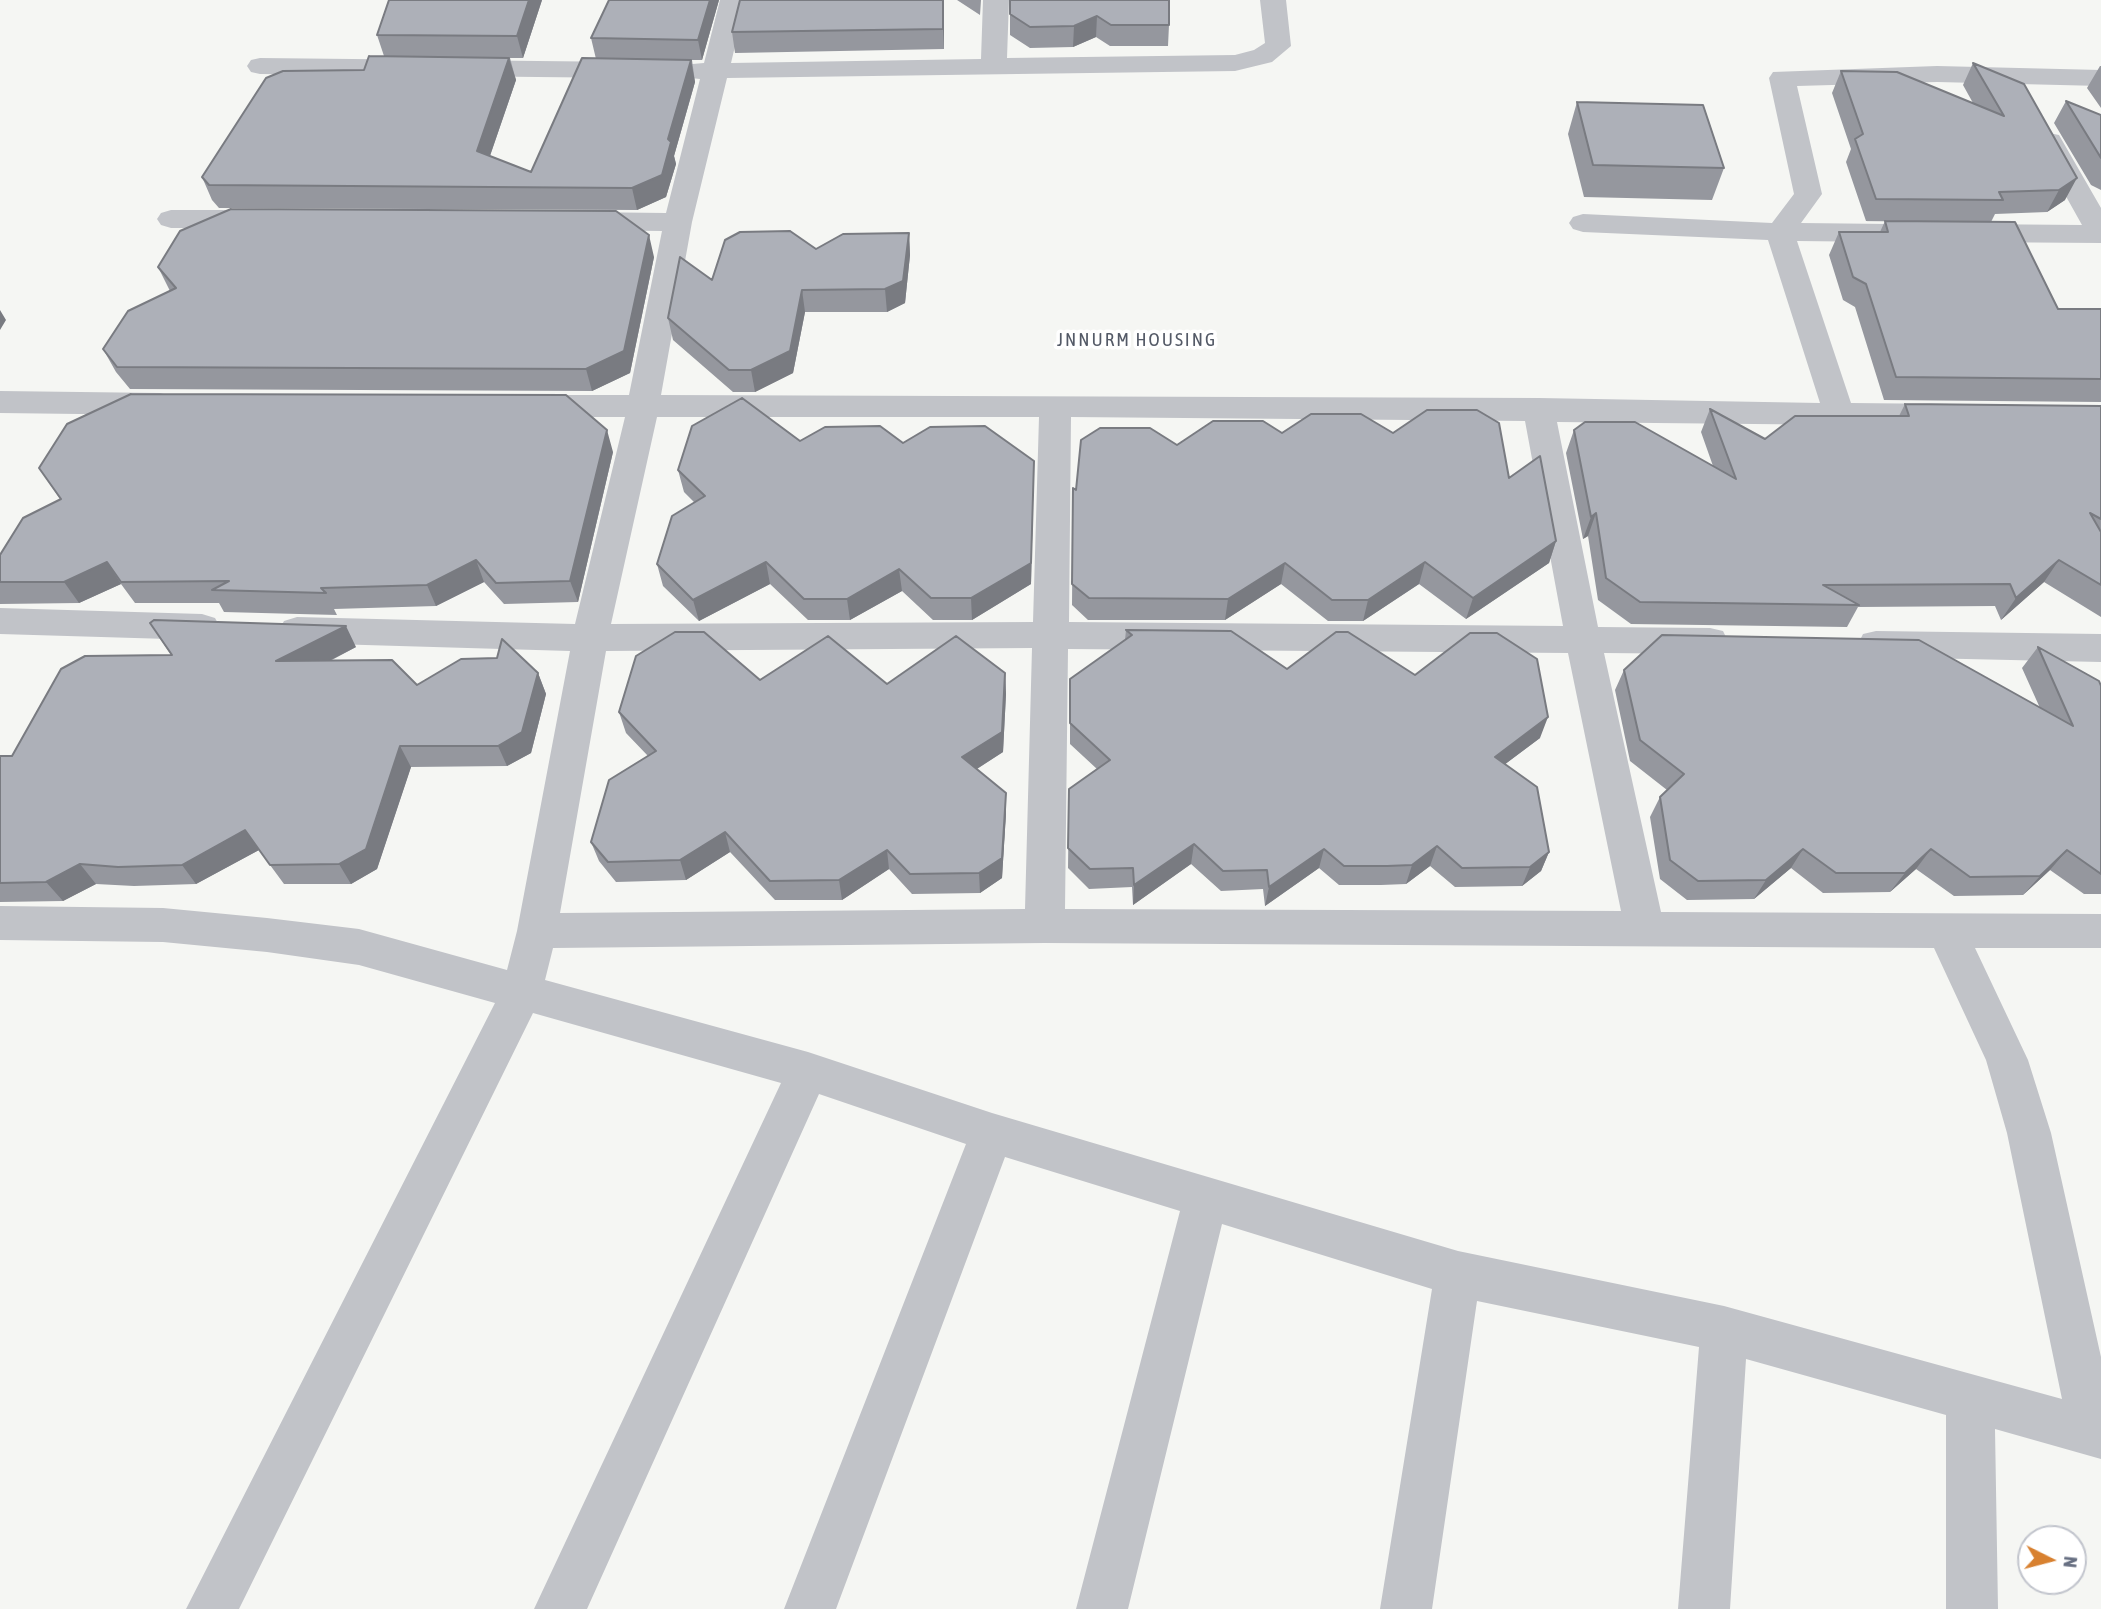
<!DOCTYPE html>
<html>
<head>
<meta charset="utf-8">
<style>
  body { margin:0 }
  #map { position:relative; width:2101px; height:1609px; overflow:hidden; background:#f5f6f3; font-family:"Asap Condensed",sans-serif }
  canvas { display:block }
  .north { position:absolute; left:2017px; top:1525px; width:70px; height:70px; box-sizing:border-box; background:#fff; border:2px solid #c2c5cd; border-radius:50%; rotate:96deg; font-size:19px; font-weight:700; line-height:28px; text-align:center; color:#676f82 }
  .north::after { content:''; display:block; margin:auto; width:24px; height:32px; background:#d88130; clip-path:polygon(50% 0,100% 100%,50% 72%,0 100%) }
</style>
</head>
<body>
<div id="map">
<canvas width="2101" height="1609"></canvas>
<div class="north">N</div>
</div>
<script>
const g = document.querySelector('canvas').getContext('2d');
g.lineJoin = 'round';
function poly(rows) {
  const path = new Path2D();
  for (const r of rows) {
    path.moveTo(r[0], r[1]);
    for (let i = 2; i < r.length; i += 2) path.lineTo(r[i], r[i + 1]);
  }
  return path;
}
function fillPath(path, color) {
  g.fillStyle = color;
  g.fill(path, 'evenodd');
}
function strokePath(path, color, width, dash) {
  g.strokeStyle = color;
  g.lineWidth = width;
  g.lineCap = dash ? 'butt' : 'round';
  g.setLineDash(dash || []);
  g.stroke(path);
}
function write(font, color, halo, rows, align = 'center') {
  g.font = font + ' "Asap Condensed",sans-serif';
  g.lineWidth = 7;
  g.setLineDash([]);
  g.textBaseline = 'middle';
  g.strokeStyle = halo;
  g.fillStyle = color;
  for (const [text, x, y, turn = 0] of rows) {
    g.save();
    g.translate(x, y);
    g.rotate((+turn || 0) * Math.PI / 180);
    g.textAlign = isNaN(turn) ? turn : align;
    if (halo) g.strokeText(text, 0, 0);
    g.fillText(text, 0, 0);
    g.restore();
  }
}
fillPath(poly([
  [720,0,746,0,731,63,981,59,983,0,1009,0,1007,58,1235,55,1254,50,1265,43,1260,0,1286,0,1291,46,1272,62,1235,71,727,78,692,222,661,395,1539,398,1820,403,1768,240,1583,232,1573,229,1569,223,1573,217,1583,214,1772,223,1794,194,1769,78,1773,72,1937,66,2101,70,2101,86,1937,82,1797,86,1822,194,1801,223,1889,224,1899,227,1903,233,1899,239,1889,242,1797,241,1851,403,1952,404,1963,407,1968,415,1963,423,1952,426,1557,422,1598,627,1710,628,1723,631,1728,641,1723,651,1710,654,1604,653,1661,912,2101,914,2101,948,1975,948,2028,1060,2051,1133,2101,1357,2101,1459,1995,1429,1998,1609,1946,1609,1946,1415,1746,1359,1730,1609,1678,1609,1699,1347,1477,1301,1432,1609,1380,1609,1432,1289,1222,1224,1128,1609,1076,1609,1180,1211,1005,1157,836,1609,784,1609,966,1144,819,1094,587,1609,534,1609,781,1083,533,1013,239,1609,186,1609,495,1003,359,965,267,952,163,942,0,940,0,906,163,908,267,918,359,929,507,970,517,931,570,651,297,643,284,639,279,630,284,621,297,617,575,624,625,417,528,417,517,414,512,406,517,398,528,395,629,395,662,231,579,230,569,227,565,221,569,215,579,212,666,213,700,79,681,77,677,71,681,65,704,63,720,0],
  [657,417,1039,417,1033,622,611,624,657,417],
  [1071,417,1525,421,1563,626,1069,622,1071,417],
  [1032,648,1025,909,560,913,606,651,1032,648],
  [1068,649,1568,653,1621,911,1065,909,1068,649],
  [1045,943,1934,948,1986,1060,2007,1133,2062,1399,1724,1306,1458,1251,992,1113,808,1052,545,980,553,948,1045,943],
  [260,58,630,62,639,64,643,70,639,76,630,78,260,74,251,72,247,66,251,60,260,58],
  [2049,133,2059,135,2101,208,2101,243,1967,242,1957,239,1953,233,1957,227,1967,224,2082,225,2035,141,2039,135,2049,133],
  [171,210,260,210,270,213,274,219,270,225,260,228,171,228,161,225,157,219,161,213,171,210],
  [0,391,160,393,171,396,176,404,171,412,160,415,0,413,0,391],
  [0,608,202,614,215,618,220,627,215,636,202,640,0,634,0,608],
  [1876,631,2101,634,2101,662,1876,657,1863,654,1858,644,1863,634,1876,631]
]), '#c1c3c8');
fillPath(poly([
  [542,0,523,58,510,58,516,80,490,156,531,172,596,59,591,38,719,0,702,60,692,60,695,82,674,156,676,164,666,197,637,210,219,208,212,200,202,177,364,70,384,56,377,35],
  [944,0,944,49,735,53,732,32],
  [957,0,981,0,980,15],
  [1010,0,1169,25,1168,46,1110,46,1096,37,1073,47,1030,48,1010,35],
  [1973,63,2024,84,2065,200,2047,212,1995,214,1991,222,1866,221,1846,162,1851,149,1832,93,1841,71,1973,103,1963,85],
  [2100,66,2101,66,2101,108,2087,88],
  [2066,101,2101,115,2101,190,2091,185,2054,123],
  [1577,102,1724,168,1712,200,1584,197,1568,134],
  [1885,221,2058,309,2101,309,2101,402,1884,400,1855,307,1843,300,1829,255,1839,232,1880,232],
  [909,233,910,255,905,303,887,312,805,312,793,373,755,392,733,392,673,340,668,318,712,280,816,249],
  [654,257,630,373,592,391,130,389,116,372,103,349,170,291,158,267],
  [1905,404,2101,406,2101,617,2044,582,2001,620,1995,606,1858,607,1847,627,1631,624,1598,600,1588,536,1583,539,1566,453,1574,430,1713,466,1701,432,1710,409,1765,439,1899,416],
  [1282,433,1393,433,1509,478,1556,541,1549,563,1466,619,1419,584,1363,621,1328,621,1281,584,1225,620,1088,620,1072,605,1073,488,1076,490,1177,445],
  [800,441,903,443,1034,461,1031,584,972,620,933,620,902,591,850,620,808,620,770,584,699,621,663,586,657,564,694,502,684,492,678,470],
  [613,452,578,602,504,604,484,582,436,606,334,609,337,615,224,612,219,603,135,603,121,584,79,603,0,604,0,555,60,499,39,468],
  [150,623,356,647,330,661,417,685,538,673,546,694,531,753,507,766,411,767,377,869,351,884,284,884,259,850,196,884,134,886,96,884,63,901,0,902,0,756,12,756,171,655],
  [1126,630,1287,669,1415,675,1540,738,1505,764,1549,852,1541,871,1522,886,1455,887,1430,866,1406,884,1381,885,1339,885,1319,868,1265,906,1263,889,1221,891,1191,864,1133,905,1132,887,1089,889,1068,868,1069,789,1097,769,1070,744,1070,679,1125,640],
  [2038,647,2101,686,2101,894,2084,894,2050,870,2023,895,1954,896,1916,869,1890,892,1823,893,1791,868,1754,899,1687,900,1660,879,1650,817,1660,797,1667,790,1630,761,1615,690,1624,670,2040,708,2022,668],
  [1005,673,1006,694,1003,752,977,769,1006,793,1006,813,1002,878,980,893,912,894,889,869,842,900,775,900,730,852,686,880,616,882,599,861,591,842,648,756,626,733,619,712,760,680,887,684]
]), '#95979e');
fillPath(poly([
  [529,0,542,0,523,58,517,36],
  [710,0,719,0,702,60,698,40],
  [943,0,944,0,944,49,943,29],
  [1097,16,1096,37,1073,47,1074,26],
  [509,58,516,80,484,173,477,151],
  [691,60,695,82,674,156,676,164,666,197,637,210,632,188,668,139],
  [2077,178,2065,200,2047,212,2059,190],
  [909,233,910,255,905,303,887,312,885,289],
  [649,235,654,257,630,373,592,391,586,369],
  [802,290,805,312,793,373,755,392,751,370],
  [0,310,6,320,0,330],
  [607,430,613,452,578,602,570,581],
  [1034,461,1031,584,972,620,971,598],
  [1596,513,1588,536,1583,539,1591,517],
  [1556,541,1549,563,1466,619,1473,598],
  [476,560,484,582,436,606,427,585],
  [2059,560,2044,582,2001,620,2016,598],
  [107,562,121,584,79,603,64,582],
  [766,562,770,584,699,621,693,600],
  [1425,562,1419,584,1363,621,1368,600],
  [1285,563,1281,584,1225,620,1228,599],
  [899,569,902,591,850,620,847,599],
  [346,626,356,647,288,682,276,661],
  [538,673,546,694,531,753,507,766,498,746],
  [1005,673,1006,694,1003,752,964,777,962,757],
  [1548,717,1540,738,1488,777,1495,757],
  [400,746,411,767,377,869,351,884,339,864],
  [1006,793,1006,813,1002,878,980,893,979,873],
  [245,830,259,850,196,884,182,865],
  [725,832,730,852,686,880,680,860],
  [1194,844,1191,864,1133,905,1134,885],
  [1437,846,1430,866,1406,884,1412,865],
  [1324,849,1319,868,1265,906,1269,887],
  [1803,849,1791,868,1754,899,1766,880],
  [1931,849,1916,869,1890,892,1905,873],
  [887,850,889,869,842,900,839,880],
  [2067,850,2050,870,2023,895,2040,876],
  [1549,852,1541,871,1522,886,1530,867],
  [80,864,96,884,63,901,46,882]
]), '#797b81');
const building = poly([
  [389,0,529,0,517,36,377,35,389,0],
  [609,0,710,0,698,40,591,38,609,0],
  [740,0,943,0,943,29,732,32,740,0],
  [1010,0,1169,0,1169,25,1111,25,1097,16,1074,26,1030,27,1010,14,1010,0],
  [369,56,509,58,477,151,531,172,582,58,691,60,668,139,671,142,662,175,632,188,209,185,202,177,266,78,283,71,364,70,369,56],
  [1973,63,2024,84,2077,178,2059,190,1999,192,2003,200,1876,199,1855,139,1863,134,1841,71,1897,72,2004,116,1973,63],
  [2066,101,2101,115,2101,158,2066,101],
  [1577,102,1703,105,1724,168,1593,165,1577,102],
  [231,209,616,211,649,235,624,351,586,369,117,367,103,349,128,311,176,288,158,267,180,231,231,209],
  [1885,221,2015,222,2058,309,2101,309,2101,379,1896,377,1866,284,1853,277,1839,232,1888,232,1885,221],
  [790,231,816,249,843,234,909,233,903,281,885,289,802,290,790,351,751,370,729,370,668,318,680,257,712,280,725,240,740,232,790,231],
  [131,394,566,395,607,430,570,581,496,583,476,560,427,585,321,588,326,593,212,590,229,581,121,582,107,562,64,582,0,582,0,555,23,518,61,499,39,468,67,424,131,394],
  [742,398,800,441,825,427,880,426,903,443,930,427,985,426,1034,461,1031,563,971,598,931,598,899,569,847,599,804,599,766,562,693,600,657,564,672,516,705,496,678,470,692,426,742,398],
  [1905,404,2101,406,2101,519,2090,513,2101,532,2101,585,2059,560,2016,598,2010,584,1823,585,1859,605,1640,602,1606,578,1596,513,1591,517,1574,430,1585,422,1635,422,1736,479,1710,409,1765,439,1795,416,1909,416,1905,404],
  [1427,410,1477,410,1499,423,1509,478,1540,456,1556,541,1473,598,1425,562,1368,600,1332,600,1285,563,1228,599,1089,598,1072,584,1073,488,1076,490,1081,440,1100,428,1150,428,1177,445,1213,421,1263,421,1282,433,1311,414,1361,414,1393,433,1427,410],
  [154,620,346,626,276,661,392,660,417,685,461,659,497,658,502,639,538,673,522,732,498,746,400,746,366,849,339,864,270,865,245,830,182,865,118,867,80,864,46,882,0,883,0,756,12,756,61,669,85,656,172,655,150,623,154,620],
  [1126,630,1231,631,1287,669,1336,632,1348,632,1415,675,1470,633,1497,633,1537,659,1548,717,1495,757,1537,787,1549,852,1530,867,1462,868,1437,846,1412,865,1387,866,1344,866,1324,849,1269,887,1267,870,1223,871,1194,844,1134,885,1133,868,1090,869,1068,848,1069,789,1110,760,1070,723,1070,679,1132,635,1126,630],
  [675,632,704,632,760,680,828,636,887,684,956,636,1005,673,1002,732,962,757,1006,793,1002,858,979,873,910,874,887,850,839,880,770,881,725,832,680,860,608,862,591,842,609,780,656,751,619,712,636,656,675,632],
  [1662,635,1919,640,2073,726,2038,647,2099,681,2101,686,2101,874,2067,850,2040,876,1970,877,1931,849,1905,873,1836,873,1803,849,1766,880,1698,881,1670,860,1660,797,1684,774,1640,740,1624,670,1662,635]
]);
fillPath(building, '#adb0b8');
strokePath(building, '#797b81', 2);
g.letterSpacing = '2px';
write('19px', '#545a67', '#fff', [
  ["JNNURM HOUSING",1137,340]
]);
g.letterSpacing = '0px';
</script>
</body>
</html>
